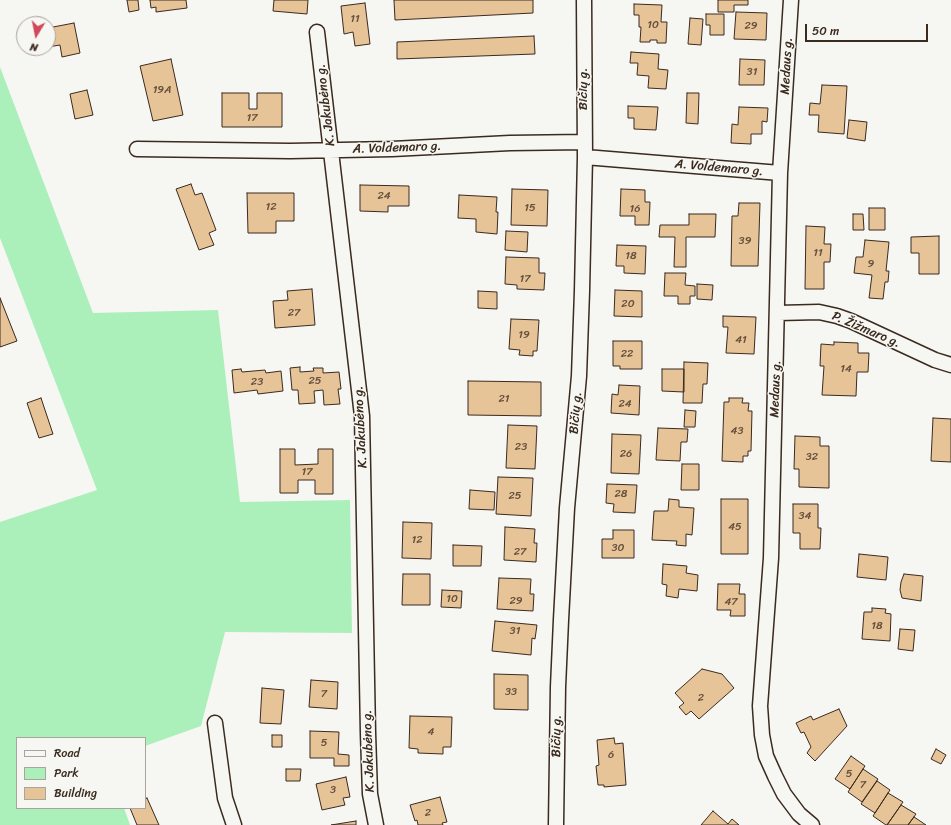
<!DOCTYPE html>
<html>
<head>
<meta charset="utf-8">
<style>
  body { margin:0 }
  #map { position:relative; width:951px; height:825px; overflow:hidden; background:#f6f6f2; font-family:Sriracha,sans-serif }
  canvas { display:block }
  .legend { position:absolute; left:16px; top:737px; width:130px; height:72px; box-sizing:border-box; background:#f6f6f2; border:1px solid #aba49d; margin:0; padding:5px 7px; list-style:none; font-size:12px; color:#3b2a1e }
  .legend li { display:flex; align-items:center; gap:8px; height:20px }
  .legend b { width:20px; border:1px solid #aba49d }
  .north { position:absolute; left:16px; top:16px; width:40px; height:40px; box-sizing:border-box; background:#f6f6f2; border:1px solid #aba49d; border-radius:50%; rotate:190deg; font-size:11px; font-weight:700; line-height:16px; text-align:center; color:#3b2a1e }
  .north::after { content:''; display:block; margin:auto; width:14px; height:18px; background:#d1495b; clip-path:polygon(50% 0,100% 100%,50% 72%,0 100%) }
  .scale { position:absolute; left:805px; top:24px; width:123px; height:18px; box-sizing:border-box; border:2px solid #3b2a1e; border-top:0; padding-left:5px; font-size:12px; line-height:14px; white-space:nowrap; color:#3b2a1e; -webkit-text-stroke:3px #f6f6f2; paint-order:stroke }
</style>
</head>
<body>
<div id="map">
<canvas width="951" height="825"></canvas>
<ul class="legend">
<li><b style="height:5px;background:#f6f6f2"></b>Road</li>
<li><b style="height:11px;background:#abf0bb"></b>Park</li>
<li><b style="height:11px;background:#e7c398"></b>Building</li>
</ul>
<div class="north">N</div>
<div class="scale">50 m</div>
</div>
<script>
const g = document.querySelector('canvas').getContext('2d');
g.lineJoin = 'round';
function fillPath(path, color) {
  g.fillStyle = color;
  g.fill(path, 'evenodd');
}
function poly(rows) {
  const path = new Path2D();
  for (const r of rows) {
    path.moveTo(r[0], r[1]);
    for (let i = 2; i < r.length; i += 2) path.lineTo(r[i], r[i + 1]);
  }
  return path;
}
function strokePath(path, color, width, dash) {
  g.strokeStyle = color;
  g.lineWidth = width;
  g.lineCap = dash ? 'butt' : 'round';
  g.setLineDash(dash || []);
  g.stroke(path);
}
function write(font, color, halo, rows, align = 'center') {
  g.font = font + ' Sriracha,sans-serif';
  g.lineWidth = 3;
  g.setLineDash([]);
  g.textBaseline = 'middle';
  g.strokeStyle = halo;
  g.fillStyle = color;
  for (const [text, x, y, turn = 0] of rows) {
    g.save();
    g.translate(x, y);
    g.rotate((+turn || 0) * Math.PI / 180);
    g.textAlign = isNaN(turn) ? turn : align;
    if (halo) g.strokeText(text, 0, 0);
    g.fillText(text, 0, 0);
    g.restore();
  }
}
fillPath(poly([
  [0,67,93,313,218,310,240,502,350,500,352,633,225,632,201,726,145,746,145,738,17,738,17,808,124,808,130,825,0,825,0,522,97,490,0,238]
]), '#abf0bb');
const building = poly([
  [127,0,138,0,139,10,129,12,127,0],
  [150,0,186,0,187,8,156,12,156,7,151,8,150,0],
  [274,0,308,0,307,14,273,11,274,0],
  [394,0,533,0,533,13,395,20,394,0],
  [718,0,748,0,748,5,734,5,734,12,718,12,718,0],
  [365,3,370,44,355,46,353,32,344,34,341,6,365,3],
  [634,4,662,5,661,22,667,22,666,43,657,43,657,40,650,40,650,42,640,42,641,27,639,27,639,15,634,15,634,4],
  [736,12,767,13,766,40,734,39,736,12],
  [706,14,724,14,724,35,710,35,710,25,706,25,706,14],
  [690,18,703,19,701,45,688,44,690,18],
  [74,23,80,53,62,57,60,45,48,47,48,28,74,23],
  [534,36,535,54,397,59,397,42,534,36],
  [631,52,659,54,658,69,668,70,666,89,648,88,649,76,637,75,638,63,630,63,631,52],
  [171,59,183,115,153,121,140,66,171,59],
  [740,59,765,60,764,85,739,85,740,59],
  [822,85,847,86,844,134,818,132,819,115,809,115,810,103,820,104,822,85],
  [87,90,93,115,75,119,70,94,87,90],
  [222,93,249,93,249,109,257,109,257,93,282,93,282,127,222,127,222,93],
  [687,93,699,93,698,124,686,123,687,93],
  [628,106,658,107,656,130,634,129,634,118,628,118,628,106],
  [739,107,768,108,767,122,762,121,762,134,751,134,751,144,731,143,732,124,738,125,739,107],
  [849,120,867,122,865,141,847,138,849,120],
  [191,184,195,195,202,193,216,230,209,233,214,245,199,250,176,189,191,184],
  [360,185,409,186,409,206,388,206,388,212,360,211,360,185],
  [512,189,548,190,547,226,511,225,512,189],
  [621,189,645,190,645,202,650,202,649,225,635,225,635,216,620,216,621,189],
  [247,193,294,193,294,221,276,221,276,233,248,233,247,193],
  [459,195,497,197,496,212,498,212,497,234,476,232,476,219,458,218,459,195],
  [739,203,760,203,758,266,731,266,732,216,738,216,739,203],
  [869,208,885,208,885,230,869,230,869,208],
  [689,214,716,214,715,237,686,237,686,267,674,267,675,237,659,237,660,225,689,225,689,214],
  [853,214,863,214,864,230,853,230,853,214],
  [806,226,825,227,824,244,831,244,830,262,824,262,824,289,805,289,806,226],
  [506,231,528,232,527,252,505,250,506,231],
  [939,236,939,274,919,274,919,253,911,253,911,237,939,236],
  [865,240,889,242,886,271,889,271,888,282,885,282,883,299,869,298,872,275,854,273,856,257,863,257,865,240],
  [617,245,646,246,645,274,624,273,624,266,616,266,617,245],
  [506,257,539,258,539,273,545,273,544,290,517,289,517,285,505,284,506,257],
  [665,273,686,273,685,285,695,286,695,296,690,296,690,304,678,304,678,296,664,296,665,273],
  [697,284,713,285,712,300,697,299,697,284],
  [312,289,315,325,275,328,273,301,288,300,287,291,312,289],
  [615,290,642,291,642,317,614,316,615,290],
  [478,291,497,292,497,309,478,308,478,291],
  [0,298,17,341,0,347,0,298],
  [723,316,756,317,754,354,726,353,728,327,723,327,723,316],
  [511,319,539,320,537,351,533,351,533,356,519,355,520,350,509,349,511,319],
  [613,341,642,341,642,369,620,369,620,366,613,366,613,341],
  [834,342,858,343,858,353,869,353,868,372,857,372,856,396,822,395,824,366,820,366,821,344,834,345,834,342],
  [684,362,708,363,707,384,703,384,702,403,683,403,684,362],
  [300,367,300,372,314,371,313,368,323,368,323,373,339,372,341,389,338,389,340,404,324,405,323,390,314,391,315,403,299,404,298,390,292,390,290,368,300,367],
  [241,369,242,372,265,370,266,373,281,371,283,391,258,394,257,390,234,393,232,370,241,369],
  [662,369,684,369,684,392,662,391,662,369],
  [468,381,541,382,541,416,468,415,468,381],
  [619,385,640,386,639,415,611,413,612,394,618,395,619,385],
  [41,398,53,434,39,438,27,403,41,398],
  [729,398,743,398,742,403,749,403,748,411,752,411,751,451,748,451,748,456,743,456,743,462,722,461,724,402,729,402,729,398],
  [685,410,696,411,695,427,684,427,685,410],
  [933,418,951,419,951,462,931,461,933,418],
  [508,425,537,426,535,469,506,468,508,425],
  [658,428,688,429,687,442,681,442,680,461,656,460,658,428],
  [612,434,641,435,639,474,611,473,612,434],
  [795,436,820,437,820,446,829,446,829,488,799,487,799,469,794,469,795,436],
  [280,449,295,449,295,465,318,464,318,449,333,449,333,494,315,494,315,480,298,480,298,493,280,493,280,449],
  [682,464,699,464,699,490,681,490,682,464],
  [498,477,533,478,531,516,496,514,498,477],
  [607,484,637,485,635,513,613,512,614,504,606,503,607,484],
  [470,490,495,492,494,510,469,509,470,490],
  [669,499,679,500,679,507,694,508,692,535,686,534,686,546,676,545,677,541,652,540,654,511,668,511,669,499],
  [721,499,748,499,748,554,721,554,721,499],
  [793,504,818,504,818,528,821,528,820,549,800,549,800,533,793,533,793,504],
  [403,522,432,523,431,559,402,558,403,522],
  [505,527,535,529,534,543,537,543,536,562,504,560,505,527],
  [613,530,634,530,634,558,602,558,602,539,613,539,613,530],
  [453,545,482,546,481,566,453,566,453,545],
  [859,554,888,557,886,580,857,577,859,554],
  [663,564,687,566,686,573,698,575,697,591,679,589,678,598,666,596,667,585,662,584,663,564],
  [403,574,430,574,430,605,402,605,403,574],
  [904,574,923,576,921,601,902,598,900,590,901,582,904,574],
  [499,578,531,579,530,594,534,594,533,611,497,609,499,578],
  [718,584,740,584,739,594,745,594,745,616,730,616,731,610,717,610,718,584],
  [442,590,462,591,461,608,441,607,442,590],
  [872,608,886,609,885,613,891,614,890,641,862,639,864,612,872,612,872,608],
  [495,621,537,625,535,639,532,638,531,655,492,651,495,621],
  [900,629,915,630,913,651,898,649,900,629],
  [702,669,722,674,734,688,699,719,691,711,686,715,679,707,684,703,675,693,702,669],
  [494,674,528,675,528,710,494,709,494,674],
  [311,680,338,682,337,709,309,707,311,680],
  [262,688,284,690,281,724,260,723,262,688],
  [839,709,847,726,815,761,807,753,811,747,804,732,801,733,796,723,811,716,813,720,839,709],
  [410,716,452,717,451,747,443,747,443,754,418,753,418,749,409,748,410,716],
  [310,731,339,732,338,754,349,755,349,766,334,766,334,758,310,758,310,731],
  [272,735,282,735,282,747,272,747,272,735],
  [614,738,615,744,623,743,626,785,604,787,604,785,598,785,596,766,599,765,597,740,614,738],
  [936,749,946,755,941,764,931,759,936,749],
  [851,756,865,766,850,789,835,779,851,756],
  [286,769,301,769,300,781,286,781,286,769],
  [863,769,878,779,862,802,848,792,863,769],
  [346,777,350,797,343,798,345,805,322,810,316,784,346,777],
  [877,781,890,790,875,813,861,804,877,781],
  [888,793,903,802,887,825,886,825,873,816,888,793],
  [440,797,447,822,442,823,443,825,418,825,417,820,415,821,410,805,440,797],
  [147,798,159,825,137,825,130,808,145,808,145,799,147,798],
  [901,805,916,814,908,825,887,825,901,805],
  [713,811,728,824,732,819,739,825,701,825,713,811],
  [914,817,926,825,908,825,914,817],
  [356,821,356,825,331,825,356,821]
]);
fillPath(building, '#e7c398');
strokePath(building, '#3b2a1e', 1);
const minor = poly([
  [791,0,780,173,771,558,760,706,762,735,766,756,775,776,784,794,799,814,812,825],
  [317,32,362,416,368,733,370,794,376,825],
  [137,149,290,151,392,149,510,143,585,142],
  [585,157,780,173],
  [778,313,819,312,837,316,851,321,935,360,951,365],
  [215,723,225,798,234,825],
  [556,825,558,687,561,620,567,508,579,376,582,291,585,157,584,0]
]);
strokePath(minor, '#3b2a1e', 17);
strokePath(minor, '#f6f6f2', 14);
write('11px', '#66503c', null, [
  ["11",355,19],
  ["10",653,25],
  ["29",751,26],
  ["31",752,72],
  ["19A",162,90],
  ["17",252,118],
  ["24",384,196],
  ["12",271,207],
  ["15",530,208],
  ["16",635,209],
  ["39",745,241],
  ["11",818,253],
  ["18",631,256],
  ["9",871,264],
  ["17",525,279],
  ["20",628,304],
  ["27",294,313],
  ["19",524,335],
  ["41",741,340],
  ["22",627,354],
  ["14",846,369],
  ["25",315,381],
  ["23",257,382],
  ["21",504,399],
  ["24",625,404],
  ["43",737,431],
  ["23",521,447],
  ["26",626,454],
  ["32",812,457],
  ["17",307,472],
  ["28",621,494],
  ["25",515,496],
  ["34",805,516],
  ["45",735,527],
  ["12",417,540],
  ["30",618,548],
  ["27",520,552],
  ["10",452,599],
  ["29",516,601],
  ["47",731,602],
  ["18",877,626],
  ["31",515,631],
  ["33",511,692],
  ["7",324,694],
  ["2",701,698],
  ["4",431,732],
  ["5",324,743],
  ["6",611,755],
  ["5",849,774],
  ["7",863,785],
  ["3",333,790],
  ["2",428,813]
]);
write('13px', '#3b2a1e', '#f6f6f2', [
  ["Medaus g.",787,66,-87],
  ["Bičių g.",584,89,-90],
  ["K. Jakubėno g.",326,105,-97],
  ["A. Voldemaro g.",397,148,-2],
  ["A. Voldemaro g.",719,168,5],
  ["P. Žižmaro g.",866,330,23],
  ["Medaus g.",776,389,-88],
  ["Bičių g.",576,413,-85],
  ["K. Jakubėno g.",361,427,-93],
  ["Bičių g.",557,736,-89],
  ["K. Jakubėno g.",369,751,-92]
]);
</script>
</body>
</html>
